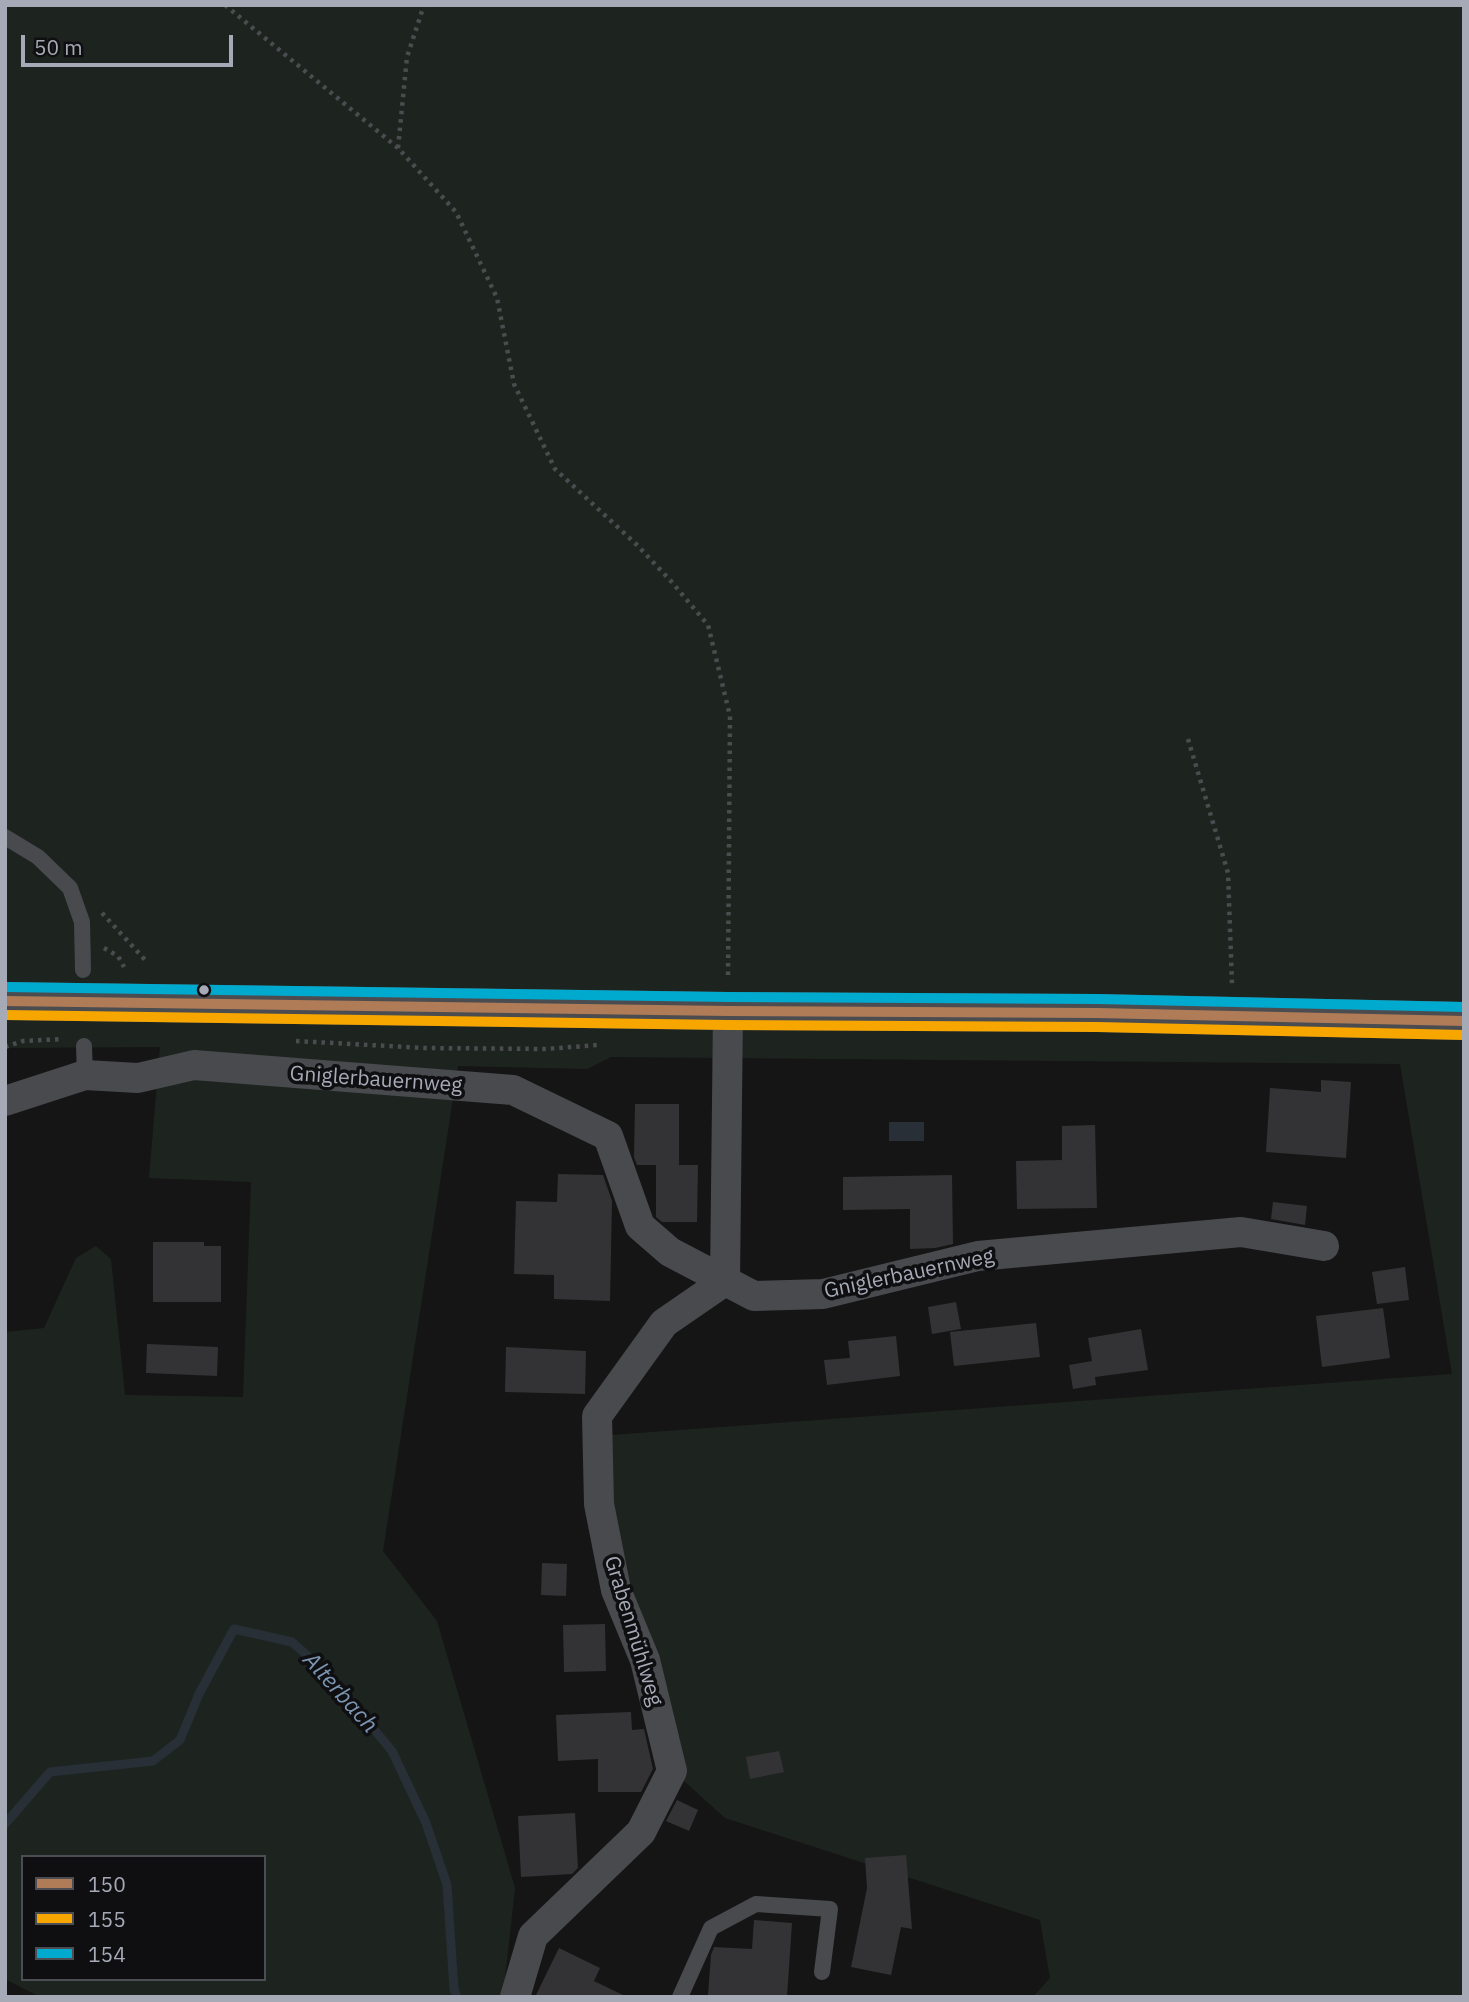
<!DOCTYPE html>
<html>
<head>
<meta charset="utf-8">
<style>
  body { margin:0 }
  #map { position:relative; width:1469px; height:2002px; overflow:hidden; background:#151515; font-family:"IBM Plex Sans",sans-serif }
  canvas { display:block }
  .frame { position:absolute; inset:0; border:7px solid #a6aab7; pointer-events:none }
  .legend { position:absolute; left:21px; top:1855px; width:245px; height:126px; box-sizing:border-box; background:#0f0f11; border:2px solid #4b4d53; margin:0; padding:9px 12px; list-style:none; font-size:21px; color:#a6aab7 }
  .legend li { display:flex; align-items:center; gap:14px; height:35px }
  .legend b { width:35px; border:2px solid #4b4d53 }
  .scale { position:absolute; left:21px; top:35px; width:212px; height:32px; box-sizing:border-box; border:4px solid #a6aab7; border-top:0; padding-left:9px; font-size:21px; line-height:24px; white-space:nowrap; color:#a6aab7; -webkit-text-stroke:5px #0f0f11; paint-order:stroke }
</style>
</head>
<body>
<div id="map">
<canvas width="1469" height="2002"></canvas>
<div class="frame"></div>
<ul class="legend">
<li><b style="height:9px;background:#b07c57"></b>150</li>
<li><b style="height:9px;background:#f7a600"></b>155</li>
<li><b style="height:9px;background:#00a9ce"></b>154</li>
</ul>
<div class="scale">50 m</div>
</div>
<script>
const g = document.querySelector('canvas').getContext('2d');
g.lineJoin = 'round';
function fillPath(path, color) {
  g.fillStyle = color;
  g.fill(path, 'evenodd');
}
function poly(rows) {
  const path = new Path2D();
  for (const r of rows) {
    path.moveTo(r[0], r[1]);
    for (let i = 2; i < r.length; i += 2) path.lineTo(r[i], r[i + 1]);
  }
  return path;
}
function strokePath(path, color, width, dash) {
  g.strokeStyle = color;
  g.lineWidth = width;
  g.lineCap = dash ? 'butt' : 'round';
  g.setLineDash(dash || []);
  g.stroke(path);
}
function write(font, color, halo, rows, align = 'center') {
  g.font = font + ' "IBM Plex Sans",sans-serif';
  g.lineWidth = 7;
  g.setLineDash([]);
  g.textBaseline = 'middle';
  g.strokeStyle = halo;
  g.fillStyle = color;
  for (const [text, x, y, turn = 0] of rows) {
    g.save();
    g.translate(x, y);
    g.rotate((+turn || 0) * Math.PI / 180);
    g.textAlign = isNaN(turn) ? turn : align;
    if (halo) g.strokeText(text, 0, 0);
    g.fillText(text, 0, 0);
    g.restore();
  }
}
fillPath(poly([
  [5,5,1464,5,1464,1997,1033,1997,1050,1978,1040,1920,725,1818,684,1781,667,1688,614,1555,611,1435,1452,1374,1400,1064,611,1057,587,1069,458,1066,383,1551,437,1621,515,1888,503,1997,40,1997,5,1979,5,1332,44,1328,76,1258,96,1246,111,1259,125,1395,243,1397,251,1182,149,1178,160,1047,5,1048],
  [23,1857,264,1857,264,1979,23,1979]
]), '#1d241f');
fillPath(poly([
  [889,1122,924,1122,924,1141,889,1141]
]), '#282f37');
strokePath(poly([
  [5,1824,50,1772,153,1761,180,1740,199,1694,234,1629,292,1642,329,1675,392,1751,426,1823,447,1885,454,1989,457,1997]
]), '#282f37', 9);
fillPath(poly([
  [1321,1080,1351,1082,1346,1158,1266,1152,1270,1088,1321,1092],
  [635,1104,679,1104,679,1165,698,1165,697,1222,662,1222,656,1217,656,1165,637,1165,634,1157],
  [1095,1125,1097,1208,1017,1209,1016,1161,1062,1160,1062,1126],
  [558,1174,603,1175,612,1201,610,1301,554,1299,554,1275,514,1274,516,1201,557,1202],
  [952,1175,953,1244,935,1248,910,1249,910,1209,843,1210,843,1177],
  [1273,1202,1307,1206,1305,1225,1271,1219],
  [153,1242,204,1242,204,1246,221,1246,221,1302,153,1302],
  [1405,1267,1409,1300,1377,1304,1372,1272],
  [956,1302,961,1329,932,1334,928,1307],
  [1383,1308,1390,1358,1322,1367,1316,1316],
  [1036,1323,1040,1357,954,1366,950,1332],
  [1141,1329,1148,1370,1095,1377,1096,1385,1073,1389,1069,1365,1092,1361,1088,1338],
  [896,1336,900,1376,827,1385,824,1360,850,1358,848,1341],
  [147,1344,218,1347,217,1376,146,1373],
  [506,1347,586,1351,585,1394,505,1392],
  [542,1563,567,1564,566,1596,541,1595],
  [605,1624,606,1671,564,1672,563,1625],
  [631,1712,632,1730,644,1729,653,1769,641,1792,598,1792,598,1759,558,1761,556,1715],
  [779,1751,784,1772,750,1779,746,1757],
  [677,1800,698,1810,689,1831,666,1821],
  [575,1813,578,1868,572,1874,521,1877,518,1816],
  [906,1855,912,1929,901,1927,891,1975,851,1967,867,1888,865,1858],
  [754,1920,792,1923,787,1997,708,1995,711,1955,714,1947,752,1949],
  [559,1948,600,1968,594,1981,627,1997,535,1997]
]), '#333335');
strokePath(poly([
  [225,5,398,148,456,212,497,298,514,384,555,469,637,545,670,580,708,625,730,716,728,978],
  [398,148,407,57,424,5],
  [1188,739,1228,873,1232,984],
  [102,913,147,962],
  [104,948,118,956,124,967],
  [296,1041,425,1048,546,1049,598,1045],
  [5,1047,23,1041,63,1039]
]), '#4b4c50', 4.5, [3.5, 5]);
strokePath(poly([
  [5,837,38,857,70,888,82,922,83,970],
  [84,1046,85,1075],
  [680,1997,711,1928,756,1904,830,1909,822,1972]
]), '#494a4e', 16);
strokePath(poly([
  [5,1101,85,1075,138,1078,194,1065,513,1090,608,1136,640,1226,670,1252,754,1296,823,1294,978,1256,1241,1232,1324,1246],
  [515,1997,533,1936,641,1832,672,1771,645,1660,616,1590,599,1504,597,1416,664,1323,725,1281,728,1011]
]), '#494a4e', 30);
strokePath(poly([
  [5,1001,728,1011,1097,1013,1464,1021]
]), '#4b4c50', 38);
strokePath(poly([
  [5,1001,728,1011,1097,1013,1464,1021]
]), '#b07c57', 10);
strokePath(poly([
  [5,1015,728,1025,1097,1027,1464,1035]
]), '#f7a600', 10);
strokePath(poly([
  [5,987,728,997,1097,999,1464,1007]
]), '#00a9ce', 10);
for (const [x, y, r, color] of [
  [204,990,6,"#a6aab7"]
]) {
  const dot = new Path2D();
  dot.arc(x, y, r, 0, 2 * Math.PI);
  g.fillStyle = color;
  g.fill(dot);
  strokePath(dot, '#0f0f11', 2.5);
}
write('21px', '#a6aab7', '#0f0f11', [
  ["Gniglerbauernweg",376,1080,4],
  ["Gniglerbauernweg",909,1274,-12],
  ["Grabenmühlweg",633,1631,73]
]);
write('italic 23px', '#7c95b2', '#0f0f11', [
  ["Alterbach",340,1693,48]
]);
</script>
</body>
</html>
